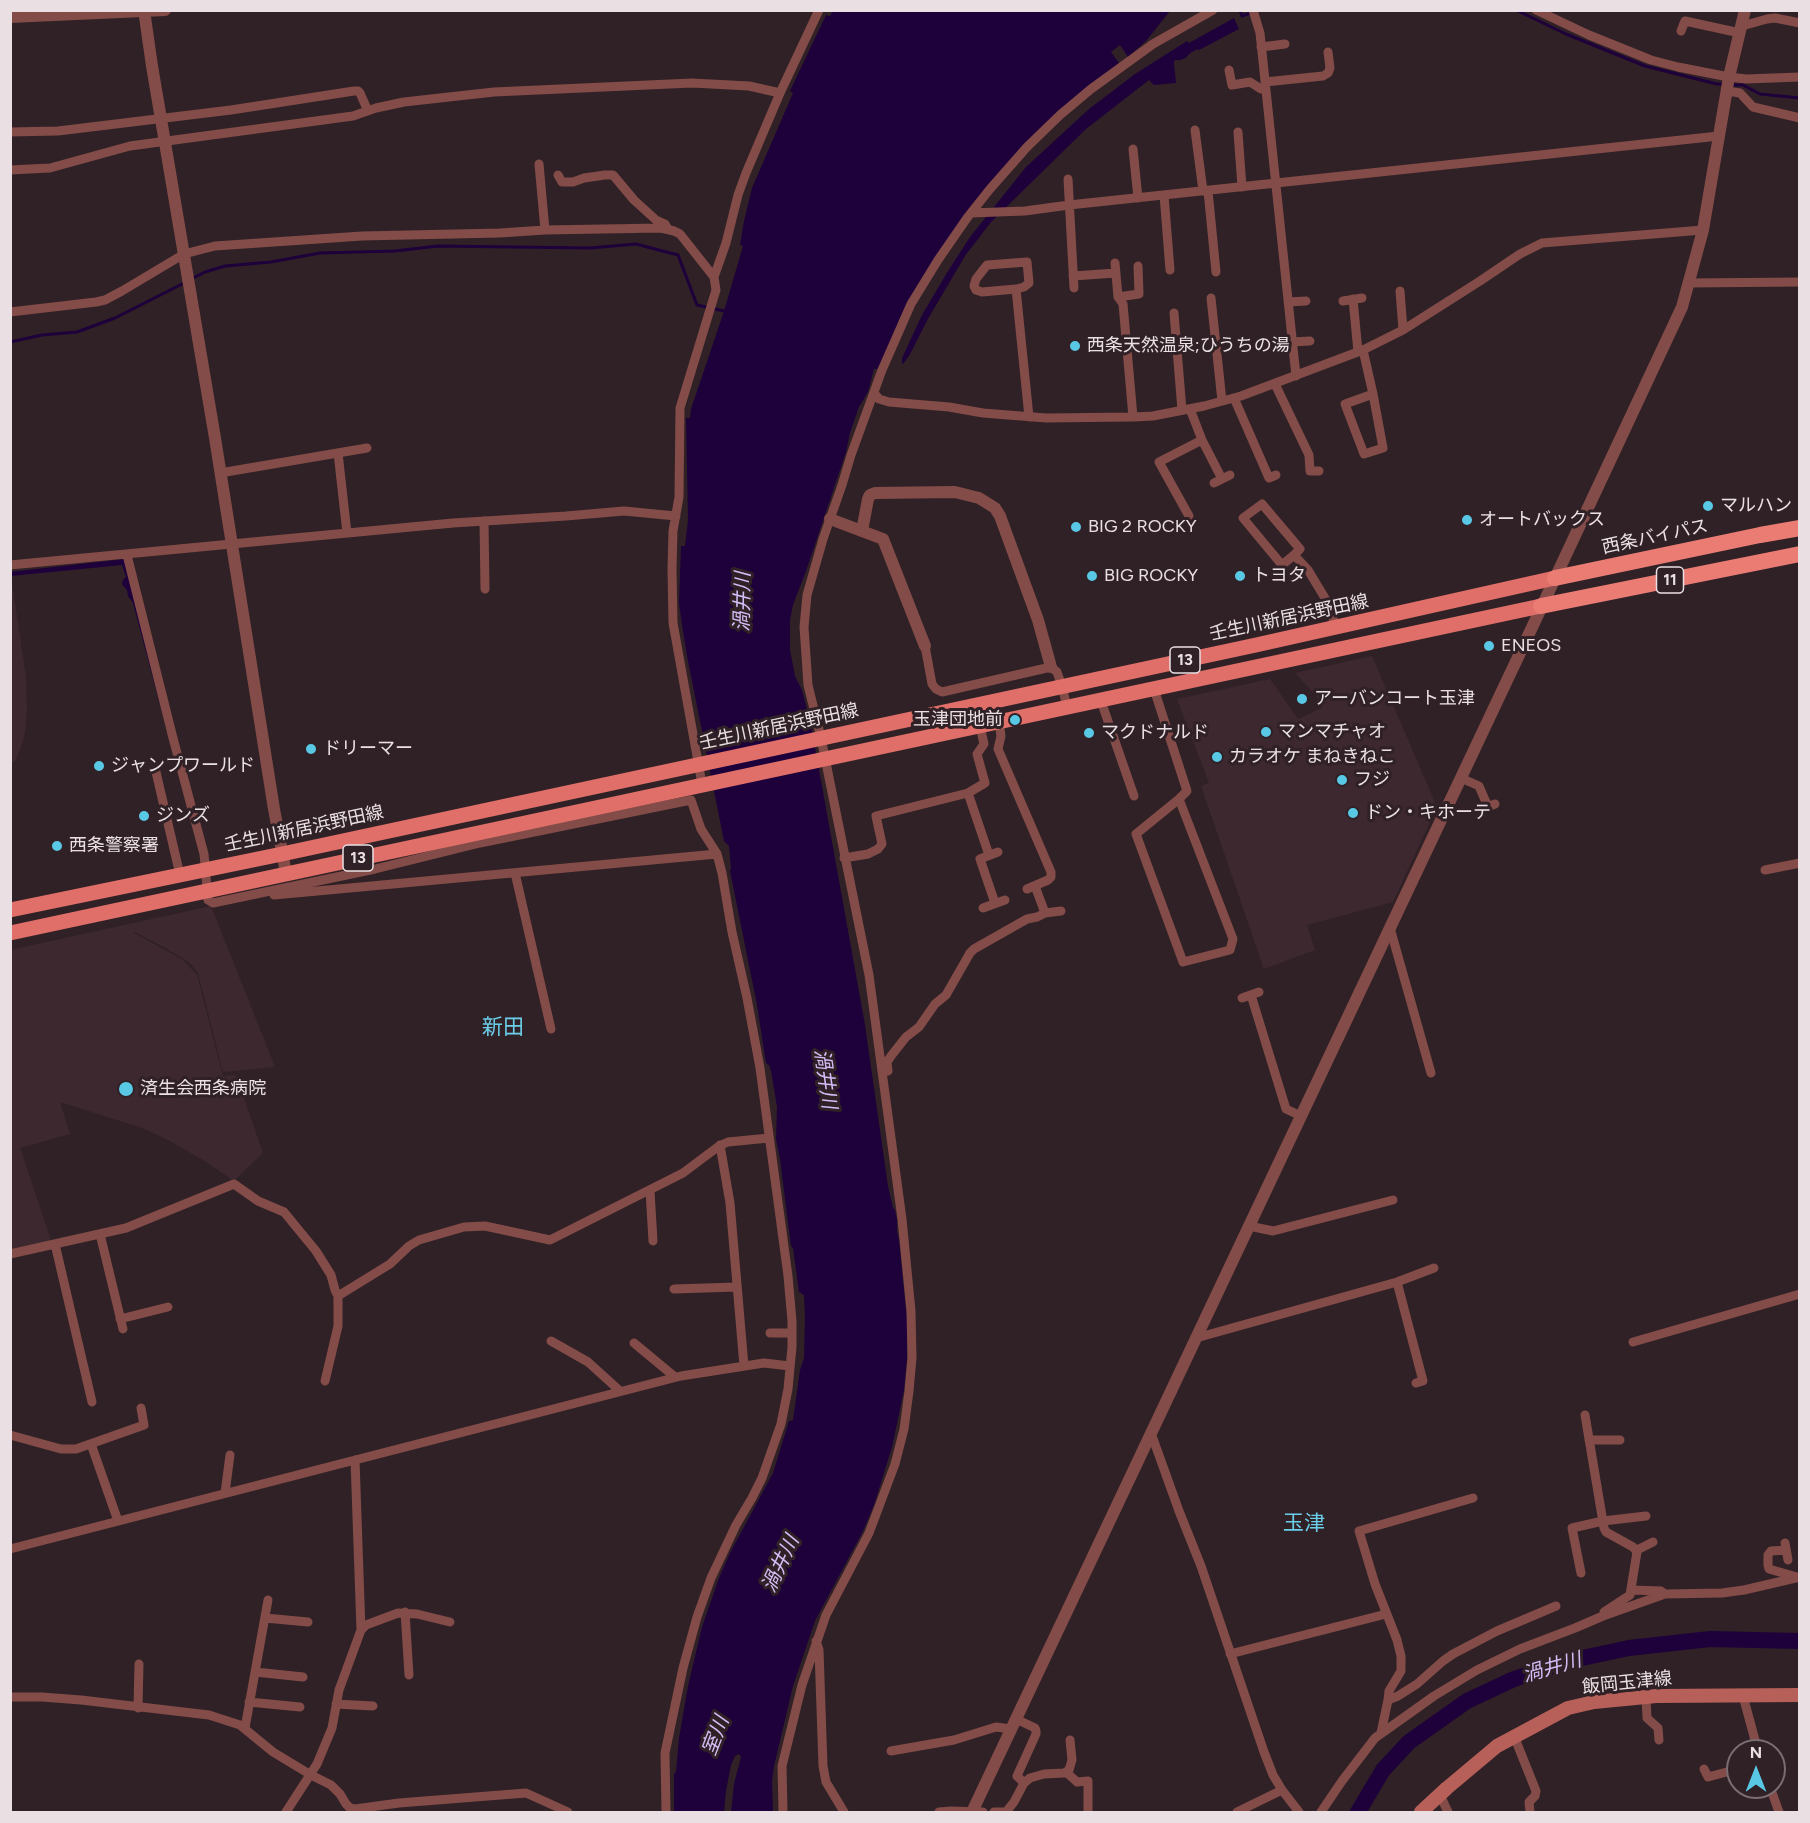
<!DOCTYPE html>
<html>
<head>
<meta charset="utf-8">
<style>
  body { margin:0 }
  #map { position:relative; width:1810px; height:1823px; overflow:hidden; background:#302126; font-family:Figtree,sans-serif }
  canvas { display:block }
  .frame { position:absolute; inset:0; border:12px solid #eae0e3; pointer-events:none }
  .north { position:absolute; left:1726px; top:1739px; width:60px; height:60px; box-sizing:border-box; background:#302126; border:2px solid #7a6d72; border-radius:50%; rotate:0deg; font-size:16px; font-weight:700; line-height:24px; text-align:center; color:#eae0e3 }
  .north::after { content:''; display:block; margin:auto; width:21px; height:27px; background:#59c8e5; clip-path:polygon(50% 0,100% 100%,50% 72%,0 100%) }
</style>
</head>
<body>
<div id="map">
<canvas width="1810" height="1823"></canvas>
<div class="frame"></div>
<div class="north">N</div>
</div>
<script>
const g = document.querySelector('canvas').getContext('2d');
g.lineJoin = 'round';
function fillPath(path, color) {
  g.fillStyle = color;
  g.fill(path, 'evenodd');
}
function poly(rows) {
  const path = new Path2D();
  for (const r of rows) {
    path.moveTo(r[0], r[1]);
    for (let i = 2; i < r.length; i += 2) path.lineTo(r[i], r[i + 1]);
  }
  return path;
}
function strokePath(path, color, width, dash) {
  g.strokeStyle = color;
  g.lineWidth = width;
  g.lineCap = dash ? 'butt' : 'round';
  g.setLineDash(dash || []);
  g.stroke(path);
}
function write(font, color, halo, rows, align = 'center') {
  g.font = font + ' Figtree,"Noto Sans JP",sans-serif';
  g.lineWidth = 6;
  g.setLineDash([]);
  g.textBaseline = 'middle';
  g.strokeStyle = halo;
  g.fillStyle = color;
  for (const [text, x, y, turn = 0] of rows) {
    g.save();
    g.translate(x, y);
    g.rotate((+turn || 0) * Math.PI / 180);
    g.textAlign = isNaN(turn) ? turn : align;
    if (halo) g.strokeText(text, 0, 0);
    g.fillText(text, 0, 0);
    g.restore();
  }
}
fillPath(poly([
  [11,576,26,677,27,710,25,733,22,744,16,760,11,763],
  [1372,656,1437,807,1393,902,1307,925,1315,950,1264,969,1201,786,1209,783,1177,699,1270,679,1298,719,1322,708,1318,698,1295,673],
  [211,906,275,1067,223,1072,198,973,190,963,164,947,135,932,134,933,183,960,197,975,223,1076,236,1075,263,1153,234,1181,203,1160,168,1140,142,1128,60,1102,70,1134,20,1148,51,1241,11,1249,10,950]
]), '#3d282f');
fillPath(poly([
  [833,10,1170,11,1146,41,1128,57,1120,45,1111,52,1119,63,1075,97,1056,114,962,219,878,369,874,369,868,392,859,407,850,433,846,452,806,571,793,605,790,620,790,650,795,676,802,690,811,725,865,1025,888,1186,893,1208,895,1210,897,1220,897,1231,899,1240,907,1320,907,1359,904,1390,892,1447,874,1505,863,1531,815,1621,793,1686,774,1766,772,1781,773,1812,731,1812,734,1784,741,1757,739,1754,735,1756,731,1765,726,1791,724,1812,674,1812,674,1774,676,1772,679,1738,688,1686,702,1627,719,1578,730,1553,773,1473,789,1421,793,1420,800,1370,804,1358,805,1317,804,1295,799,1292,793,1248,791,1246,780,1159,776,1139,777,1107,771,1071,769,1065,766,1063,757,1005,730,871,731,868,729,846,724,841,687,656,682,625,679,603,681,546,685,546,688,520,686,418,690,418,691,409,724,311,743,246,740,245,744,221,752,188,793,93,790,91,826,15,830,16],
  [1234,18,1239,29,1199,50,1197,49,1189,54,1187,57,1181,60,1175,60,1174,63,1176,83,1154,85,1149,80,1086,129,991,222,965,256,929,317,909,356,903,364,902,363,902,358,922,315,948,271,970,237,1026,167,1089,109,1135,74,1187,41,1189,43],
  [125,559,167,731,133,603,128,596,127,590,122,584,123,580,126,577,122,565,11,576,10,572]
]), '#1e003b');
strokePath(poly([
  [1240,10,1242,16,1259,10],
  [1516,10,1566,34,1645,66,1717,84,1725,84],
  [1732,85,1743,85,1760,94,1800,98],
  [191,279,205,272,225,266,271,262,320,253,395,251,438,246,590,248,636,244,678,255,697,305,724,311],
  [10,342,42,335,77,332,115,318,186,282]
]), '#1e003b', 3);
strokePath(poly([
  [1358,1812,1383,1770,1409,1742,1467,1701,1514,1679,1568,1661,1629,1648,1710,1639,1800,1641]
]), '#1e003b', 16);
strokePath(poly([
  [1253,10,1260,33,1296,376],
  [1536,10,1589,35,1651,60,1678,67,1729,77,1746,79,1800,77],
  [1742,26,1767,19,1775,18,1800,23],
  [1681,31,1685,21,1740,33],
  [1261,47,1285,44],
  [1229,70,1232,85,1250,82,1261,89,1266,89],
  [1265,82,1323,76,1328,73,1330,68,1328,52],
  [1727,91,1740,93,1753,107,1800,118],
  [1195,130,1203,191],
  [10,132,58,131,91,127,231,110,354,91,358,91,360,93,368,111],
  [1238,132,1242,187],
  [1133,149,1138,198],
  [539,164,545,230],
  [10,170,50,168,130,146,353,116,376,108,404,102,494,92,692,83,749,86,780,93],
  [558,175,562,182,573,182,584,178,605,175,613,175,634,200,656,220,665,224,668,229],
  [1068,179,1074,288],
  [1208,191,1216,272],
  [1164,195,1170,270],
  [971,213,1025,211,1069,205,1719,136],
  [1115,263,1118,297,1123,304,1133,417],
  [1073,276,1116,273],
  [714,277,726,243,738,195,746,173,780,93,819,10],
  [1689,283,1800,282],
  [1016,289,982,292,976,290,974,286,976,279,987,265,1027,262,1029,283,1024,287,1016,289,1029,417],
  [1400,291,1403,330],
  [1118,297,1139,294,1138,266],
  [1211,298,1222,401],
  [1353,299,1358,352],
  [1343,301,1362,298],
  [1288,302,1306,301],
  [10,312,96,302,105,300,122,291,184,254,215,246,362,236,500,233,545,230,661,228,674,231,680,234,714,277,716,290,680,408,679,497,673,531,672,569,673,623,702,784],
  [1174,313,1182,410],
  [1292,342,1310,341],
  [1363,350,1373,394,1383,448,1364,454,1345,404,1373,394],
  [1275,384,1309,455,1310,471,1319,471],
  [874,393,879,399,889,402,949,407,983,413,1046,418,1133,417,1153,416,1204,406,1241,396,1363,350,1403,330,1480,281,1520,254,1542,243,1703,230],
  [1234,398,1269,478,1276,475],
  [1190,409,1202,440,1222,479],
  [338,453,347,533],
  [220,473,367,448],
  [1214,483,1230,475],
  [1189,516,1159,462,1202,440],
  [484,521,485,589],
  [127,555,173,738,204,854,208,900,213,903,375,869,480,843,691,800,701,829,717,854,722,873,732,932,747,998,760,1068,788,1276,792,1321,792,1347,788,1389,781,1424,762,1478,752,1498,736,1525,711,1578,697,1617,683,1668,665,1753,666,1812],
  [1294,555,1300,549,1262,504,1243,518,1282,565,1294,555,1308,570,1331,608,1335,628],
  [10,565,453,523,566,516,624,511,676,516],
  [925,646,932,684,936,689,942,692,1051,667,1057,672,1062,686,1067,707],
  [1154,689,1187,791,1179,799,1136,834,1183,962,1230,950,1233,939,1179,799],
  [1101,701,1134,796],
  [999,722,1001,736,998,749,1051,872,1051,877,1048,880,1027,889],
  [156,772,180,875],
  [1461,778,1479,786,1488,807],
  [968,793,989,855],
  [1480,810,1495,804],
  [844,858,868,854,878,849,882,844,876,816,968,793,985,783,977,754,984,744,980,726],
  [1765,870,1800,863],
  [515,873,551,1029],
  [1035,886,1045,913],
  [274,895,717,854],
  [995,903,980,859,998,852],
  [983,908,1005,900],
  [1390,928,1431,1073],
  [1251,995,1286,1109,1301,1116],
  [1242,998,1259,992],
  [888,1071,887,1062,891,1056,906,1037,919,1027,935,1004,946,995,970,953,974,949,1027,919,1037,917,1045,913,1061,911],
  [720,1145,730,1203,744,1366],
  [650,1191,653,1241],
  [1249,1226,1273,1231,1393,1200],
  [100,1234,123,1329],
  [55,1244,92,1402],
  [10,1254,126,1228,234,1184,258,1201,284,1212,316,1251,331,1275,335,1290,338,1296,338,1326,325,1381],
  [1397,1282,1423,1381,1416,1383],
  [674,1289,737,1287],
  [338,1296,390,1264,409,1246,419,1240,464,1227,485,1226,550,1240,683,1173,719,1146,728,1142,769,1138],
  [120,1319,168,1307],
  [770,1333,792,1333],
  [1196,1338,1397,1282,1434,1268],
  [551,1341,588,1362,620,1391],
  [1633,1342,1800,1294],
  [634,1343,675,1377],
  [1585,1415,1604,1528,1606,1532,1633,1547,1637,1552,1630,1595,1604,1612],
  [1151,1433,1179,1511,1201,1566,1264,1752,1273,1775,1282,1790,1299,1812],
  [10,1435,61,1449,76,1449,144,1425,141,1408],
  [1589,1440,1620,1440],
  [91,1444,118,1521],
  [225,1493,230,1455],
  [1785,1543,1788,1560],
  [10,1549,681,1376,764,1363,790,1366],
  [1637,1550,1653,1542],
  [1786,1550,1771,1551,1768,1555,1768,1565,1769,1569,1797,1577],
  [1581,1573,1572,1528,1603,1521,1646,1516],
  [1631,1590,1661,1591,1665,1594],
  [405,1612,409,1675],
  [265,1618,308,1622],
  [361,1630,366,1625,398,1613,417,1614,450,1622],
  [816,1641,819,1650,823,1766,826,1782,844,1812],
  [1230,1654,1386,1614],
  [255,1672,303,1677],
  [1743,1696,1758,1751],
  [10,1697,42,1697,81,1700,209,1715,240,1725,273,1752,311,1775,331,1785,340,1794,346,1804,350,1808,355,1809,399,1803,526,1793,568,1812],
  [1646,1697,1647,1718,1658,1728,1659,1740],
  [1388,1700,1389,1691,1401,1671,1401,1656,1397,1640,1375,1584,1359,1531,1473,1498],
  [249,1702,300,1707],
  [336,1704,373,1706],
  [138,1708,139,1664],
  [1016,1719,1035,1728,1036,1731,1036,1734,1017,1776,1024,1783],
  [245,1728,268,1600],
  [1381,1733,1388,1700,1398,1696,1417,1684,1443,1661,1453,1654,1497,1631,1556,1606],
  [1514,1736,1536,1791,1535,1796,1529,1802,1530,1812],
  [891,1751,954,1740,996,1727,1011,1729],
  [1704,1769,1708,1777,1738,1769],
  [1066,1772,1077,1782,1088,1781,1088,1812],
  [1770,1787,1779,1812],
  [1440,1795,1448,1812],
  [286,1812,317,1764,332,1728,339,1690,361,1630,355,1460],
  [783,1812,782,1766,802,1685,826,1615,869,1533,895,1464,904,1429,909,1391,912,1358,911,1311,902,1219,869,975,821,738,808,685,804,627,807,595,823,539,842,485,851,455,882,370,911,304,938,260,967,218,990,189,1027,147,1060,115,1091,89,1153,44,1213,10],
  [939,1812,951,1811,983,1812],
  [994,1812,1006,1812,1014,1802,1024,1783,1030,1778,1044,1774,1064,1773,1069,1770,1072,1760,1070,1740],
  [1237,1812,1282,1790],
  [1321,1812,1342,1781,1375,1738,1434,1696,1477,1670,1520,1649,1575,1628,1603,1616,1665,1594,1722,1593,1744,1590,1800,1577]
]), '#834c48', 9);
strokePath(poly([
  [144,10,152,66,215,438,274,809,286,873],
  [10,17,165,10],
  [830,519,883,539,925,646],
  [862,531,868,499,870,495,875,493,955,492,979,498,995,508,1000,516,1038,620,1051,667],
  [972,1812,1528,636,1682,307,1703,230,1729,77,1745,10]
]), '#834c48', 12);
strokePath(poly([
  [1421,1812,1447,1788,1497,1746,1568,1708,1594,1702,1656,1696,1800,1695]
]), '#b7605a', 14);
strokePath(poly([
  [10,910,282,854,1256,645,1555,578],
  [10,933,1541,606]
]), '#df6f68', 15);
strokePath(poly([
  [1555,578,1760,535,1800,528],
  [1541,606,1800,554]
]), '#ea7c74', 16);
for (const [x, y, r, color] of [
  [1075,346,6,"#59c8e5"],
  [1708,506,6,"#59c8e5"],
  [1467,520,6,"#59c8e5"],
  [1076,527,6,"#59c8e5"],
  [1092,576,6,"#59c8e5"],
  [1240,576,6,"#59c8e5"],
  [1489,646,6,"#59c8e5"],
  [1302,699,6,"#59c8e5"],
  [1015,720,6,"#59c8e5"],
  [1266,732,6,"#59c8e5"],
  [1089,733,6,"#59c8e5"],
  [311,749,6,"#59c8e5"],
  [1217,757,6,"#59c8e5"],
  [99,766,6,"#59c8e5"],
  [1342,780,6,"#59c8e5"],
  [1353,813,6,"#59c8e5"],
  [144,816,6,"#59c8e5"],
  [57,846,6,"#59c8e5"],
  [126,1089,8,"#59c8e5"]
]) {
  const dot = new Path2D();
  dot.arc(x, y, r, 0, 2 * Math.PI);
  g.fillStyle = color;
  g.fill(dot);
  strokePath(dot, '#302126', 2);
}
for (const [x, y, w] of [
  [1670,580,27],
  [1185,660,30],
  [358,858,30]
]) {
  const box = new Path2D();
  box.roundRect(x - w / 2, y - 13, w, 26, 4.5);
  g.fillStyle = '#302126';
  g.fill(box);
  strokePath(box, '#eae0e3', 1.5);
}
write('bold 16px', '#eae0e3', null, [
  ["11",1670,580],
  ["13",1185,660],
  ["13",358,858]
]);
write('18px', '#eae0e3', '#302126', [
  ["西条天然温泉;ひうちの湯",1087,346],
  ["マルハン",1720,506],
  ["オートバックス",1479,520],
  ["BIG 2 ROCKY",1088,527],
  ["BIG ROCKY",1104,576],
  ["トヨタ",1252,576],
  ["ENEOS",1501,646],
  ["アーバンコート玉津",1314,699],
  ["玉津団地前",1003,720,"right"],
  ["マンマチャオ",1278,732],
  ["マクドナルド",1101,733],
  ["ドリーマー",323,749],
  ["カラオケ まねきねこ",1229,757],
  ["ジャンプワールド",111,766],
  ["フジ",1354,780],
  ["ドン・キホーテ",1365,813],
  ["ジンズ",156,816],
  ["西条警察署",69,846],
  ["済生会西条病院",140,1089]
], 'left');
write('18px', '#eae0e3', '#302126', [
  ["西条バイパス",1655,537,-12],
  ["壬生川新居浜野田線",1289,618,-12],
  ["壬生川新居浜野田線",779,727,-12],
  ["壬生川新居浜野田線",304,829,-12],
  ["飯岡玉津線",1627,1683,-6]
]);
write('italic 20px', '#d2bdf7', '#302126', [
  ["渦井川",743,602,-89],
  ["渦井川",825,1079,82],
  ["渦井川",781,1564,-65],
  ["渦井川",1552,1668,-16],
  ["室川",716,1736,-69]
]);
write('21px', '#6bcee9', '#302126', [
  ["新田",503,1028],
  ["玉津",1304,1524]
]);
</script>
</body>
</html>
